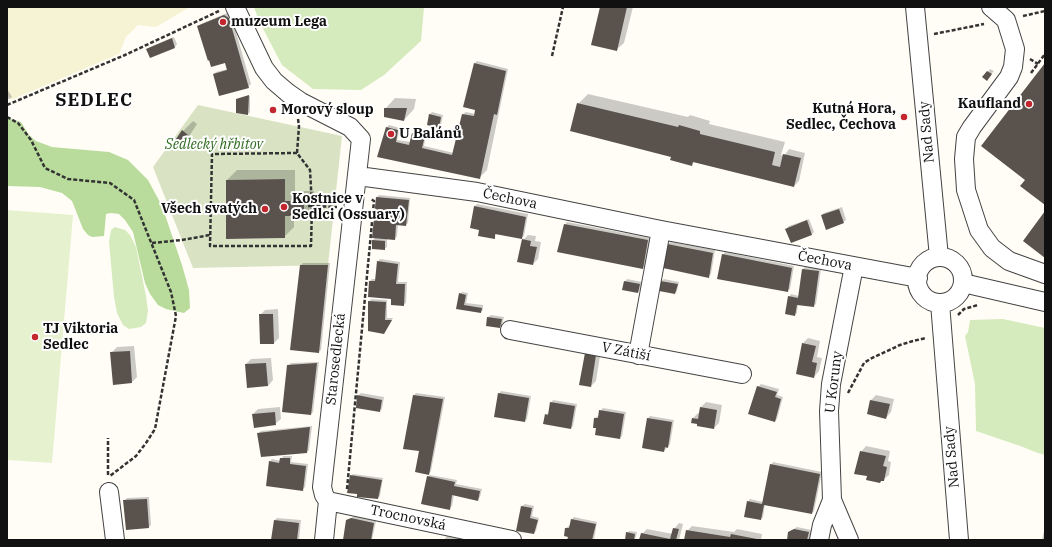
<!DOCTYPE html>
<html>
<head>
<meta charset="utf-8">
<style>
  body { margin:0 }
  #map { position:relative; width:1052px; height:547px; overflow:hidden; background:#fffdf5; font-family:"IBM Plex Serif",serif }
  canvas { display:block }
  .frame { position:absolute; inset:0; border:8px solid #111; pointer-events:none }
</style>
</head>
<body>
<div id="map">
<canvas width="1052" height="547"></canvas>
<div class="frame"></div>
</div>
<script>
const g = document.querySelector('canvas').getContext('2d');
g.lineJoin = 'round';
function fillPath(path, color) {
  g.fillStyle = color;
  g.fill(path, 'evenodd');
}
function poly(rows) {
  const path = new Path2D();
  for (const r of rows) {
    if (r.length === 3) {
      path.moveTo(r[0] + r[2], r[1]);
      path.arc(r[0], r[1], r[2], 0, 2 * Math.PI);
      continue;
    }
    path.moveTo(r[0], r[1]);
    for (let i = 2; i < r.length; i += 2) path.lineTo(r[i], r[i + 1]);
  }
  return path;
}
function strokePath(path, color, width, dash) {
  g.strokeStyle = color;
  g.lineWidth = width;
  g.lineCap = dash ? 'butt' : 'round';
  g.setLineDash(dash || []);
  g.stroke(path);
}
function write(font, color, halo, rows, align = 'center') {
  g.font = font + ' "IBM Plex Serif",serif';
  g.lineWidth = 4;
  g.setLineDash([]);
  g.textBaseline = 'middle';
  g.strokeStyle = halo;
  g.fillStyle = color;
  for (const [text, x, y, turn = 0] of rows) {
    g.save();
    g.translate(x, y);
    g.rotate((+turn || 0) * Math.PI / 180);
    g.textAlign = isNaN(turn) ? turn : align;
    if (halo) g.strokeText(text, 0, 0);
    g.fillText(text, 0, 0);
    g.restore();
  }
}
fillPath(poly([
  [7,7,190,7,156,27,138,25,126,37,119,54,11,100,7,93]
]), '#f6f3d4');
fillPath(poly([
  [254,7,424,7,421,41,384,75,361,90,313,89,282,65,259,21],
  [115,227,125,230,130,235,136,247,146,296,148,311,146,323,141,327,129,329,123,325,117,313,114,297,109,242,111,230],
  [1003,319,1045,328,1045,455,1035,452,1023,447,976,431,975,384,965,336,968,332,970,320]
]), '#d5ebbd');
fillPath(poly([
  [7,119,10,119,21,122,29,135,36,141,52,147,109,152,128,160,148,180,162,206,182,265,189,290,190,308,184,313,166,309,158,305,150,294,145,283,133,232,125,220,119,214,111,213,106,214,104,236,92,237,88,235,83,229,72,201,62,193,40,187,7,186]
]), '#b9dc9c');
fillPath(poly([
  [198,105,342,136,328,265,193,268,153,167],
  [285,179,285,201,304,201,304,216,285,216,284,238,226,239,226,180]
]), '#d9e3c4');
fillPath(poly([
  [7,210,73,215,52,463,7,460]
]), '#e6f2cf');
fillPath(poly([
  [601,7,633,7,624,43,616,50],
  [227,13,231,15,251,84,248,87,214,74,216,72,228,69,226,62,198,26,201,24],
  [174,37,177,44,175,47,151,57,147,49,150,47],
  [477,61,508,69,487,170,479,178,378,156,386,128,389,125,400,128,397,140,411,142,413,134,415,131,426,134,424,146,454,153,463,114,466,112,475,114,476,110,475,63],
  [990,69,994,71,989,77,984,77],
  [7,89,12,97,7,100],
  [588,94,688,117,690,115,710,121,709,124,785,142,781,155,784,156,789,149,805,153,799,181,794,186,694,162,691,165,672,156,578,104],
  [250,96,250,112,248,114,237,99],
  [395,98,416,99,414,109,404,120,385,109],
  [432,112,443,115,441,125,439,127,428,125,430,114],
  [193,121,197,124,188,138,178,148,183,131],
  [237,170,295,170,295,191,314,191,314,205,304,215,294,215,294,227,284,237,227,180],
  [379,195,410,198,408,223,406,225,398,224,397,236,395,239,387,238,387,247,384,249,373,240,376,237,377,197],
  [477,204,528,214,524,236,521,238,497,233,494,238,481,230,475,206],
  [842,207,846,220,843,222,822,215,824,213],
  [809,219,814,232,812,234,792,242,786,229,789,226],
  [567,222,650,238,645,265,643,268,565,225],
  [528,235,536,236,535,241,541,242,538,259,533,264,523,240],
  [671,242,715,250,711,274,709,276,664,268,668,244],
  [725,252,794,266,790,289,787,291,723,255],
  [380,259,400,262,398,282,407,282,406,303,403,305,370,281,372,279,376,279,378,262],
  [303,263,330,263,321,350,318,352,300,266],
  [805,267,821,269,816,304,813,306,798,304,797,313,795,315,789,297,791,294,799,296,803,269],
  [627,279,642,282,640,290,638,292,625,282],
  [664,279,679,282,677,291,675,293,660,290,661,281],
  [462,292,468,293,466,303,483,305,483,310,480,312,457,308,460,294],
  [371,299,387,300,387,318,393,318,384,333,369,302],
  [278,309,279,338,274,343,260,315,265,310],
  [491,315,504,317,502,325,500,327,488,317],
  [808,338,820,341,817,357,822,358,819,371,814,377,803,343],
  [134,346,137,377,132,382,112,352,117,347],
  [601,350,596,381,591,386,586,354],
  [271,358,273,380,268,386,246,364,251,359],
  [319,362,313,412,311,414,288,366,291,363],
  [761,384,779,389,777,395,783,397,777,419,775,421,758,387],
  [501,391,531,396,527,419,525,421,499,394],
  [361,393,384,397,382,409,379,411,358,396],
  [416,393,445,397,431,471,429,474,420,450,414,395],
  [876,395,894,399,891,412,886,418,868,413,871,400],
  [553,400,577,404,573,426,571,428,546,415,549,412,551,403],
  [706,402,722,405,719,423,714,428,693,418,698,413,700,413,701,407],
  [280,407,281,419,275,424,253,414,258,409],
  [603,408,626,412,622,436,620,438,597,428,595,418,598,416,599,416,600,411],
  [650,416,674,420,670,444,664,451,648,418],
  [312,426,309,450,307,452,259,433,261,431],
  [866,446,890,451,888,461,891,462,889,475,880,482,868,475,861,452],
  [283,456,292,456,291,462,308,464,305,487,302,490,270,462,272,459,281,461],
  [773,462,822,472,814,511,812,513,765,504,763,517,761,519,748,502,750,499,763,502,771,465],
  [353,474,383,478,380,496,378,498,358,493,351,476],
  [430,475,457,480,456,484,482,489,480,497,478,500,454,495,452,506,449,509,428,477],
  [149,497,151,525,149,527,127,529,124,501,127,498],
  [525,504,534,506,532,516,539,518,536,531,534,533,522,506],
  [354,516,376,521,372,540,344,540,347,521],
  [574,517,597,522,594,540,568,540,569,536,566,528,569,526,571,526,572,519],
  [277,518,301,520,299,540,272,540,275,520],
  [679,523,683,524,679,540,640,540,642,534,647,529,673,534,674,529],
  [692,526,734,532,737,529,762,534,761,540,692,540,687,531],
  [797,527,811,530,809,540,788,540,789,532],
  [1045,527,1045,540,1042,540],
  [629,531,637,532,635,540,626,540,627,533],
  [447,536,467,540,444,540]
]), '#0003');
fillPath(poly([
  [600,7,627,7,617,51,591,45],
  [224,15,229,18,249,88,219,96,213,74,227,70,225,63,211,67,209,60,208,61,197,26],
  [172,38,175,48,150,58,146,49],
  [474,63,506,71,497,115,494,114,480,179,377,157,386,127,398,130,396,142,409,145,412,133,425,136,422,148,452,155,462,114,474,116,475,110,463,107],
  [1045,63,1045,205,1020,186,1025,180,981,146],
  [987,71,992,74,987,81,982,77],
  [249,95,248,115,236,113,236,99],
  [577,103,678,127,679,125,700,131,700,134,775,152,772,165,780,167,783,154,801,158,794,187,693,162,692,166,670,160,671,157,570,131],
  [384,108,407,108,404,121,384,117],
  [429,114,441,117,439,128,427,125],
  [182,130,188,135,178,149,172,145],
  [285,179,285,201,304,201,304,216,285,216,285,238,226,239,226,180],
  [376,197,409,200,406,226,396,225,395,240,372,238],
  [474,206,526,217,522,239,495,234,495,239,478,236,479,230,470,228],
  [839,209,844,223,826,230,821,215],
  [1045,211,1045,258,1023,241],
  [807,220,812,235,791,243,785,229],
  [564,224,648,240,643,269,557,252],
  [522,239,531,241,530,246,537,247,533,265,517,262],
  [372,240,385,241,385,250,372,249],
  [667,244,713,253,709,278,663,268],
  [722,254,792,268,788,292,717,279],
  [377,261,398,264,396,284,405,284,404,306,391,305,391,299,368,297,369,281,375,281],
  [300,265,328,265,319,353,290,350],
  [802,269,819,271,814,307,797,305,795,316,785,314,788,296,798,298],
  [624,281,640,284,638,293,622,290],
  [660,281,678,284,675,294,659,291],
  [459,293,466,295,464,305,482,308,481,313,456,309],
  [368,301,386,302,385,320,392,320,384,334,368,331],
  [259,314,273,314,274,344,260,344],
  [487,317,502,319,500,328,486,326],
  [802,343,816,346,812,362,817,363,814,378,796,374],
  [130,351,132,383,113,385,110,352],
  [585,353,596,355,591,387,579,385],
  [266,363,268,386,247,388,245,364],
  [317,363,311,415,282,412,287,365],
  [757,386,777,392,775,397,781,399,775,422,748,414],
  [498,393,529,398,525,422,494,417],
  [357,395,382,400,380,412,356,408],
  [413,395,443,399,429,475,415,472,419,451,403,449],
  [870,400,890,404,886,419,867,414],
  [550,402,575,406,571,429,543,424,545,414,548,415],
  [700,407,717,410,714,429,697,426,697,424,691,423,692,418,698,419],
  [599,410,624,414,620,439,595,435,596,428,593,428,594,418,598,418],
  [275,412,276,425,254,428,252,414],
  [647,418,672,422,668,448,665,447,664,452,642,448],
  [310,427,307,453,261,457,257,433],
  [860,451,886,456,883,466,887,467,884,481,881,481,880,483,866,480,867,476,854,474],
  [280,458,290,458,290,464,306,466,303,491,266,486,269,461,279,463],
  [770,464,820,474,812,514,764,505,761,520,744,517,747,501,762,504],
  [350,475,382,480,378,499,357,497,357,494,347,493],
  [427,476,455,482,454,486,480,491,478,501,452,495,450,510,421,504],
  [147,499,149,528,126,530,123,500],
  [521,506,532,508,530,518,538,520,534,534,516,531],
  [351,518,374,523,371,540,343,540,346,520],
  [571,519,596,524,592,540,567,540,568,537,564,536,565,528,569,528],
  [274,520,299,523,297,540,271,540],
  [673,528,679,529,676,540,639,540,641,533,670,539],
  [794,529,809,532,807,540,787,540,788,532],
  [686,530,730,537,731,534,757,539,757,540,684,540],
  [626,532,635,534,634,540,625,540]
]), '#5a524d');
const minor = poly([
  [235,7,264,68,274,81,288,93,301,102,350,127,361,139,322,487,324,495,328,501,324,540],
  [915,7,939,257],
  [991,7,1006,20,1015,49,1013,67,1009,77,972,127,966,137,964,159,966,190,979,230,992,248,1009,261,1045,274],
  [358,176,477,192,661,230,918,278],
  [940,280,23],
  [963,283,1045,302],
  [940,303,959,540],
  [510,330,742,374],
  [638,355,661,230],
  [109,492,115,540],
  [832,500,849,540],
  [328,501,512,540],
  [819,540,822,525,832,500,829,411,831,384,854,266]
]);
strokePath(minor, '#444', 20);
strokePath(poly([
  [1023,16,1045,11],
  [934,34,984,24],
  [552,56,563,7],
  [1030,59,1038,64],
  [1031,73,1045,54],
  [7,105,125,55,219,11],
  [7,117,18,123,31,140,45,168,68,179,110,183,134,200,171,292,176,316,155,429,146,443,136,456,110,476],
  [298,119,299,126,297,153,310,170,312,206,337,207],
  [297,153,212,154,210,246,311,246,312,206,306,206],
  [152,243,182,240,210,235],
  [958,315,964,309,978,305],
  [848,393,864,363,870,359,900,345,913,341,926,338],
  [108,475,108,438],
  [347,489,374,201,371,199]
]), '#333', 2.5, [4, 2]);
strokePath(minor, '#fff', 18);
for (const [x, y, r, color] of [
  [223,22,4,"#c4262e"],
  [1029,104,4,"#c4262e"],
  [273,110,4,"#c4262e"],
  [904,117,4,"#c4262e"],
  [391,134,4,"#c4262e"],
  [284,207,4,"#c4262e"],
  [265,209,4,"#c4262e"],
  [35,337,4,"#c4262e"]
]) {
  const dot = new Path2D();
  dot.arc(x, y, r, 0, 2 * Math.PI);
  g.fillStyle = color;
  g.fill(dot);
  strokePath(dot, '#fff', 1.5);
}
write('bold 14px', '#111', '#fff', [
  ["muzeum Lega",231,22],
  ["Kaufland",1021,104,"right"],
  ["Kutná Hora,",896,109,"right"],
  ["Sedlec, Čechova",896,125,"right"],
  ["Morový sloup",281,110],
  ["U Balánů",399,134],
  ["Kostnice v",292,199],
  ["Sedlci (Ossuary)",292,215],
  ["Všech svatých",257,209,"right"],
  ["TJ Viktoria",43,329],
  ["Sedlec",43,345]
], 'left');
write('14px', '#111', '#fff', [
  ["Nad Sady",927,132,-95],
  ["Čechova",510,199,12],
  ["Čechova",825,261,11],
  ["V Zátiší",626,352,11],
  ["Starosedlecká",336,359,-84],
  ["U Koruny",834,382,-83],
  ["Nad Sady",952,457,-95],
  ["Trocnovská",408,518,12]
]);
write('italic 14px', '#2f6b1f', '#fff', [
  ["Sedlecký hřbitov",214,145]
]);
g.letterSpacing = '1px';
write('bold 18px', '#111', '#fff', [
  ["SEDLEC",94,101]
]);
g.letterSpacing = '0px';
</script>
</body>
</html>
